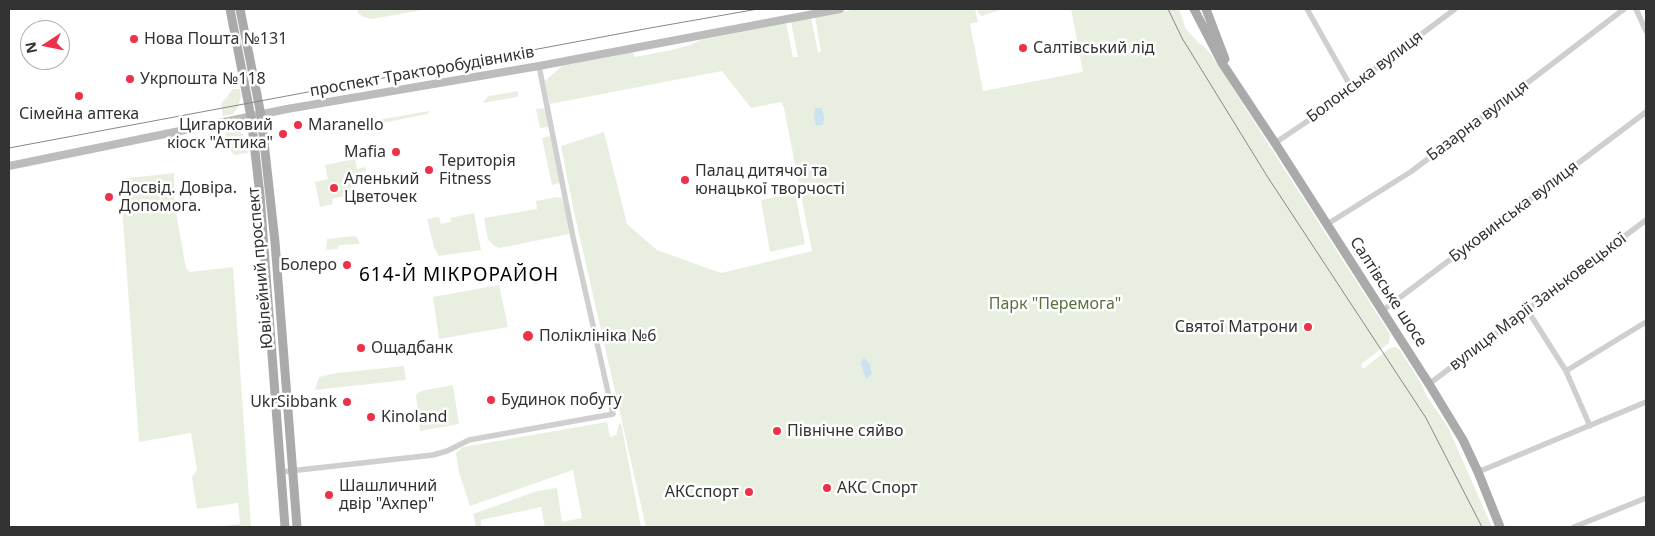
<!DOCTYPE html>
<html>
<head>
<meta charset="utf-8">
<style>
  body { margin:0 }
  #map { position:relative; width:1655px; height:536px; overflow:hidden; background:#fff; font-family:"Noto Sans",sans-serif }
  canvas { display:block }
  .frame { position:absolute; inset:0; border:10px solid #323232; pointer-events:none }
  .north { position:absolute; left:20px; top:20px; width:50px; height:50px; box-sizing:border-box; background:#fff; border:1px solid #adadad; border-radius:50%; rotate:259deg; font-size:14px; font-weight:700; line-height:20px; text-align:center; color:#323232 }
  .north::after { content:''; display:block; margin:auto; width:18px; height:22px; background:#ec3149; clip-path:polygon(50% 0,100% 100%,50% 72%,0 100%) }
</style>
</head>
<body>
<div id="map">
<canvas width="1655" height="536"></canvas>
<div class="frame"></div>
<div class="north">N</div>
</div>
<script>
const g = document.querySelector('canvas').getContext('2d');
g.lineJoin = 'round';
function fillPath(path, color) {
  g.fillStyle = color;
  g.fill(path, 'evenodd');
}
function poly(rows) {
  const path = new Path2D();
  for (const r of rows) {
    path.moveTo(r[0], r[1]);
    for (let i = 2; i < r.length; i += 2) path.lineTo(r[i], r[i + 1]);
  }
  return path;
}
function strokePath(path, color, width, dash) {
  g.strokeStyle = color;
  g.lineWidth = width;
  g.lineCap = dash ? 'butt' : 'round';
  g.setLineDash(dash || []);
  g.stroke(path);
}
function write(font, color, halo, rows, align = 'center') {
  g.font = font + ' "Noto Sans",sans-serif';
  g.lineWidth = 5;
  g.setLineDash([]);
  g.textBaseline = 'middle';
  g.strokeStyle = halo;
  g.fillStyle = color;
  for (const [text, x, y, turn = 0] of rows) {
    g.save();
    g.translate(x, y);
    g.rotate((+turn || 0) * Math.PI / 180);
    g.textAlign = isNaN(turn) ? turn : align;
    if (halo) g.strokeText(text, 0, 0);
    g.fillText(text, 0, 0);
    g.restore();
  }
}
fillPath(poly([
  [357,9,427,9,372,19,363,17,358,13],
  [857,9,975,9,978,22,970,24,983,91,1083,72,1071,9,1179,9,1186,29,1199,43,1205,47,1212,56,1390,334,1389,343,1361,364,1363,369,1390,348,1395,347,1400,350,1422,385,1426,395,1448,427,1492,527,646,527,574,212,561,146,604,132,627,224,657,250,721,273,812,251,784,108,781,102,751,108,722,71,550,104,545,81,562,66,633,52,634,57,672,50,690,45,701,40,786,23,793,57,798,57,791,22,811,18,818,52,821,52,815,17],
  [978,9,1003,9,982,16,978,13],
  [233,89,240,89,241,96,238,107,233,114,223,116,221,104],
  [518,91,518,95,517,97,482,103,489,96],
  [545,108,549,127,540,128,536,109],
  [429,111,428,114,382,123,378,120],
  [225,130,240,132,246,138,248,153,235,155,228,148],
  [550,136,560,183,552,185,542,138],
  [355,159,357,169,365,167,366,171,349,175,353,194,332,199,333,204,320,207,315,182,328,179,325,165],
  [174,173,174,201,186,268,190,272,233,267,251,527,213,527,240,524,238,503,197,509,192,477,197,470,191,433,139,442,120,179],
  [795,193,805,244,770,252,761,200],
  [557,197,562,198,571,231,569,234,500,248,496,247,488,240,484,218,537,209,536,201],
  [474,213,481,250,439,256,434,247,427,219,439,217,441,224,451,222,450,218],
  [353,236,357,237,360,244,339,245,338,249,326,250,327,239],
  [499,285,508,327,439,339,433,297],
  [404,366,406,380,315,390,319,377,337,373],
  [453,385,459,424,420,431,416,395,421,391],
  [607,422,610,437,616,435,619,424,621,423,641,527,545,527,541,507,481,520,481,527,476,527,473,514,537,491,557,488,562,522,582,518,573,470,470,506,459,472,456,453,463,447]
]), '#e9efe0');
fillPath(poly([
  [815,108,822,108,824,117,823,125,816,126,814,117],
  [864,358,870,364,872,374,866,379,860,362]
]), '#cce3ef');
strokePath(poly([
  [1307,9,1351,87],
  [1636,9,1646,31],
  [1275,143,1327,108,1351,87,1455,9],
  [1326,225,1412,171,1624,9],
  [1382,311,1646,112],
  [1528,311,1566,371,1590,426],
  [1566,371,1646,322],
  [1429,384,1646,220],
  [281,472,433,455,447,451,469,440,613,414,573,237,539,66],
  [1478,472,1646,402],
  [1574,527,1646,498]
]), '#cfcfcf', 5.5);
strokePath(poly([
  [9,166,287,109,539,66,840,9]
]), '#bcbcbc', 8);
strokePath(poly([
  [230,9,251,117,260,195,285,527],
  [240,9,261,115,275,242,297,527],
  [1194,9,1222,63,1275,143,1429,384,1463,440,1478,472,1500,527],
  [1206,9,1225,59]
]), '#aaa', 9);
strokePath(poly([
  [1168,9,1182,38,1267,176,1426,418,1482,527],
  [9,148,650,28,758,9]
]), '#878787', 1);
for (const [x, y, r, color] of [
  [134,39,5,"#ec3149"],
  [1023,48,5,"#ec3149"],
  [130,79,5,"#ec3149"],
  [79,96,5,"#ec3149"],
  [298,125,5,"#ec3149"],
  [283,134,5,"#ec3149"],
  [396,152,5,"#ec3149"],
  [429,170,5,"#ec3149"],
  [685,180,5,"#ec3149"],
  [334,188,5,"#ec3149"],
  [109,197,5,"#ec3149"],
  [347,265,5,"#ec3149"],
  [1308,327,5,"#ec3149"],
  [528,336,6,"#ec3149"],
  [361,348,5,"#ec3149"],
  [491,400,5,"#ec3149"],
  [347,402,5,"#ec3149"],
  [371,417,5,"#ec3149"],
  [777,431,5,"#ec3149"],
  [827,488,5,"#ec3149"],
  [749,492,5,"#ec3149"],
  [329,495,5,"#ec3149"]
]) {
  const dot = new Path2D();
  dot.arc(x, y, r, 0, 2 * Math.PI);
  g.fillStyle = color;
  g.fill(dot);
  strokePath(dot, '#fff', 2);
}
write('16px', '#323232', '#fff', [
  ["Нова Пошта №131",144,39],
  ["Салтівський лід",1033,48],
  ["Укрпошта №118",140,79],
  ["Сімейна аптека",79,114,"center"],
  ["Цигарковий",273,125,"right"],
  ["кіоск \"Аттика\"",273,143,"right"],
  ["Maranello",308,125],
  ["Mafia",386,152,"right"],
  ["Територія",439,161],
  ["Fitness",439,179],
  ["Палац дитячої та",695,171],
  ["юнацької творчості",695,189],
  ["Аленький",344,179],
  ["Цветочек",344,197],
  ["Досвід. Довіра.",119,188],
  ["Допомога.",119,206],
  ["Болеро",337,265,"right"],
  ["Святої Матрони",1298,327,"right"],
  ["Поліклініка №6",539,336],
  ["Ощадбанк",371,348],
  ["Будинок побуту",501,400],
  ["UkrSibbank",337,402,"right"],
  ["Kinoland",381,417],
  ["Північне сяйво",787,431],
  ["Шашличний",339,486],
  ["двір \"Ахпер\"",339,504],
  ["АКС Спорт",837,488],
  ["АКСспорт",739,492,"right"]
], 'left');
write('16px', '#323232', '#fff', [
  ["проспект Тракторобудівників",422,72,-10],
  ["Болонська вулиця",1365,77,-37],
  ["Базарна вулиця",1478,121,-37],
  ["Буковинська вулиця",1514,212,-37],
  ["Ювілейний проспект",261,268,-95],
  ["Салтівське шосе",1388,292,57],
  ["вулиця Марії Заньковецької",1538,302,-37]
]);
write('16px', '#58713d', '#fff', [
  ["Парк \"Перемога\"",1055,304]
]);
g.letterSpacing = '1px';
write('19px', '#000', '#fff', [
  ["614-Й МІКРОРАЙОН",459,276]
]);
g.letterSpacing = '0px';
</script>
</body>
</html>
